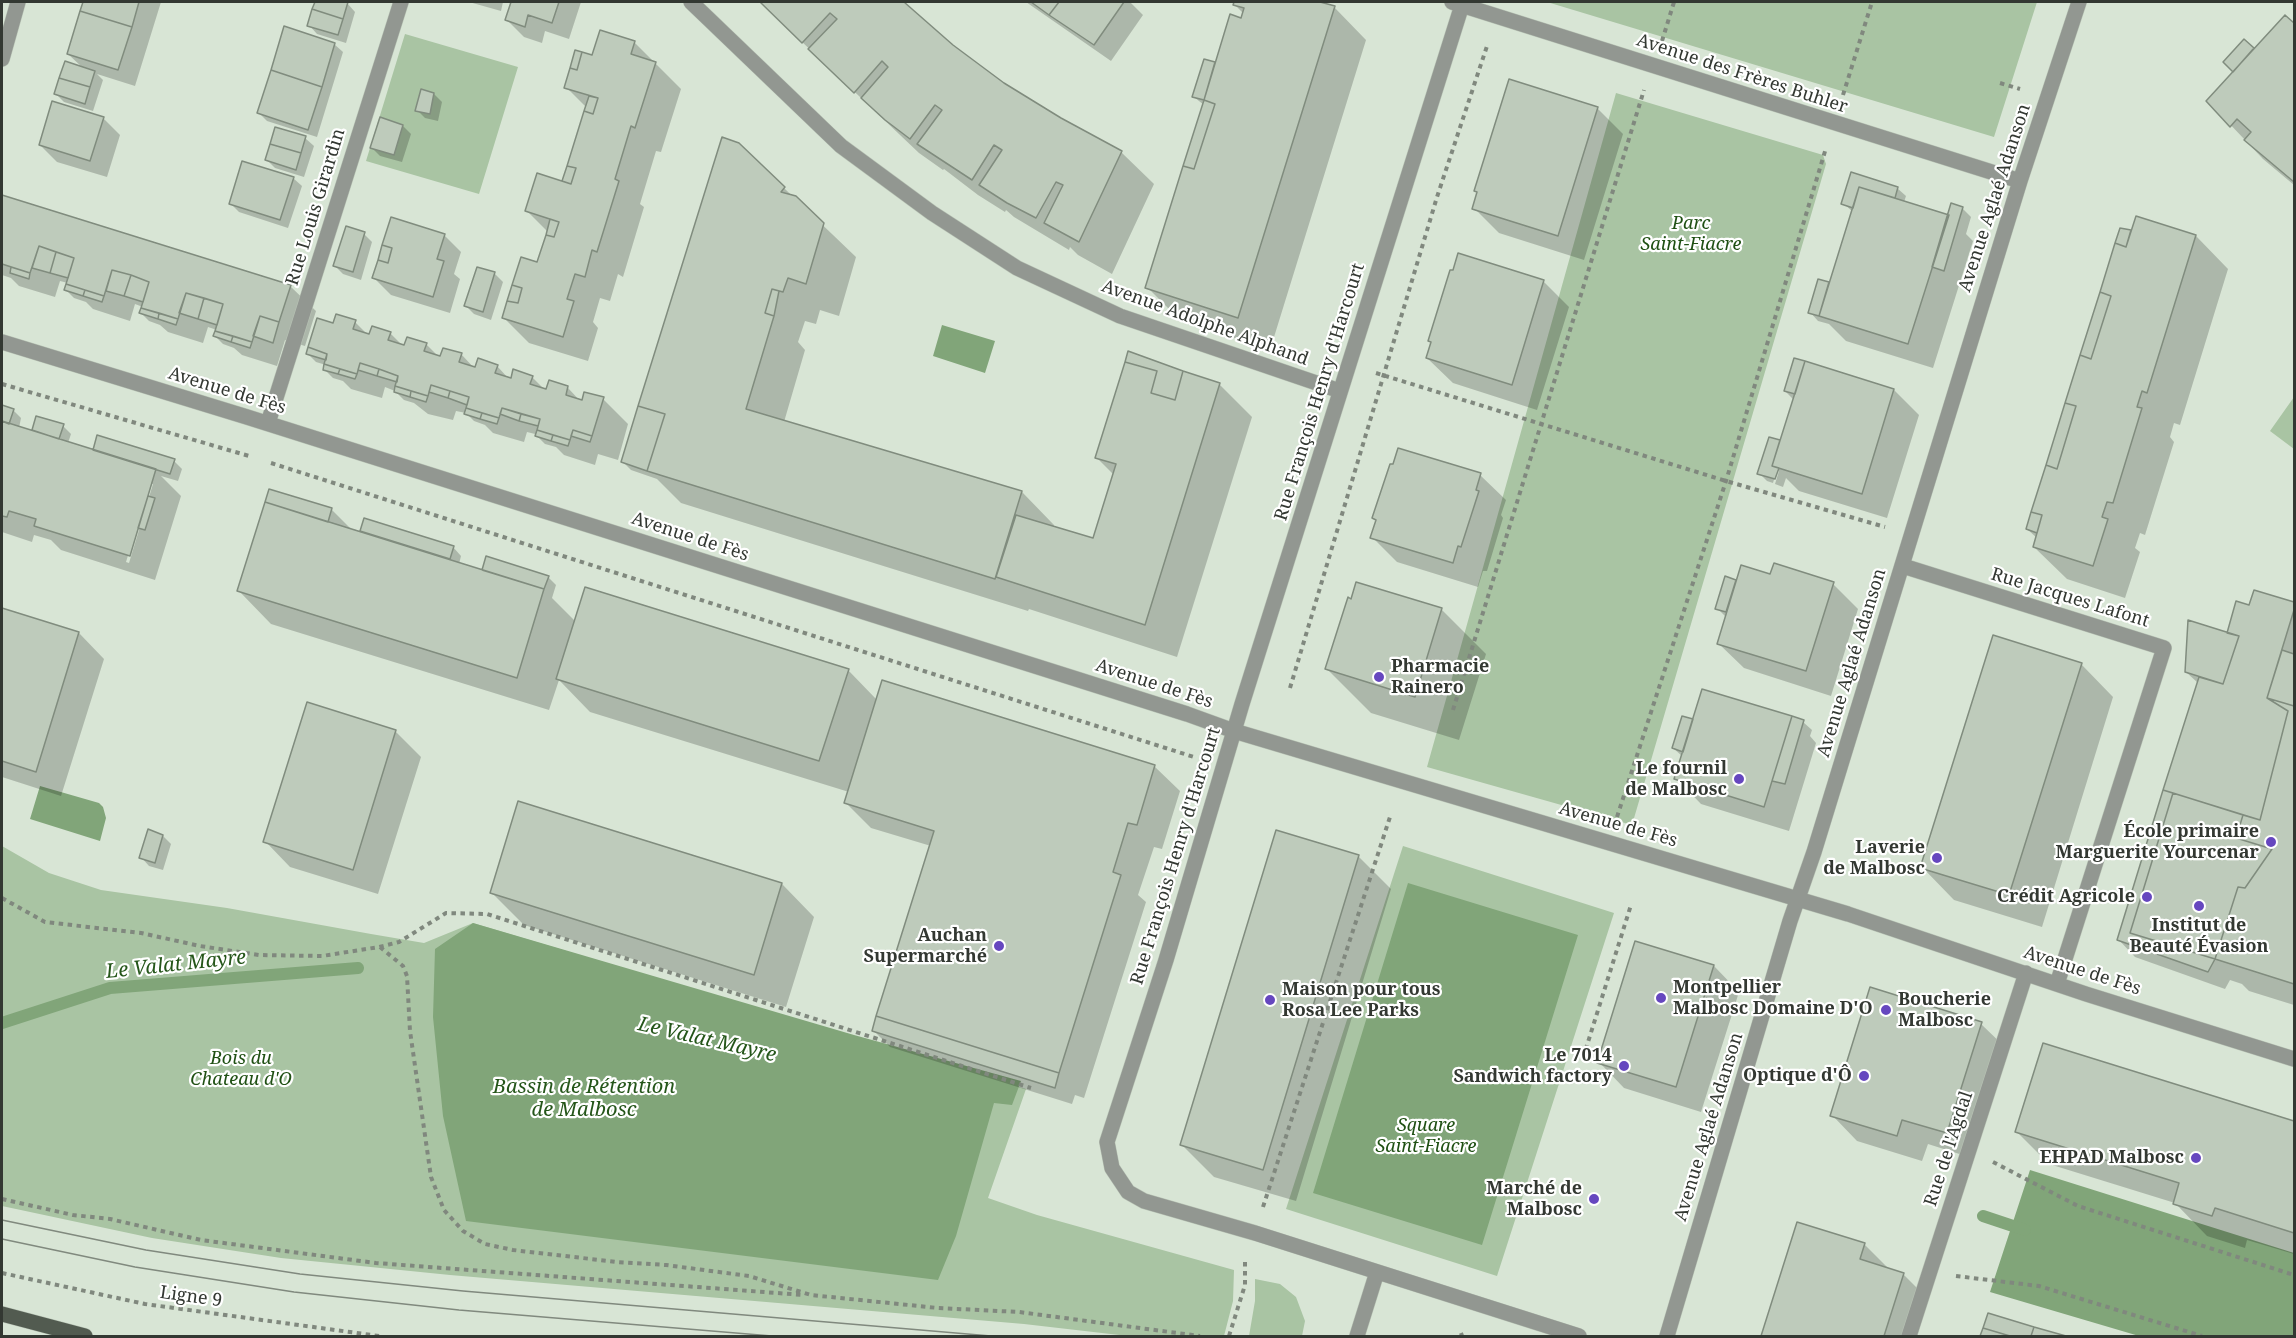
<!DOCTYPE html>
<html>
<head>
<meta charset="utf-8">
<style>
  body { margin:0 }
  #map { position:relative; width:2296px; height:1338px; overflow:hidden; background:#d8e5d5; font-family:"Noto Serif",serif }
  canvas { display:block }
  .frame { position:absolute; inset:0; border:3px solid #333832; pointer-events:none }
</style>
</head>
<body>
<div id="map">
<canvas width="2296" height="1338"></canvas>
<div class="frame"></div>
</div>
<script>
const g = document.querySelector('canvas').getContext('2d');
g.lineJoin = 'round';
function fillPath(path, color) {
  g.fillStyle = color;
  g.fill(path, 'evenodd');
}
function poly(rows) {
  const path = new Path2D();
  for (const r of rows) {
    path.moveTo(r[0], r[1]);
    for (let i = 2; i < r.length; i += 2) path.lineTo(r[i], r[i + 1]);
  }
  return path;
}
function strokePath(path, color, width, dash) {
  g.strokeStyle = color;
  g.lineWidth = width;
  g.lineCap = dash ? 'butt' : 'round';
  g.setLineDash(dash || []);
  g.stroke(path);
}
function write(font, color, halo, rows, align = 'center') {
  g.font = font + ' "Noto Serif",serif';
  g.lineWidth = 4.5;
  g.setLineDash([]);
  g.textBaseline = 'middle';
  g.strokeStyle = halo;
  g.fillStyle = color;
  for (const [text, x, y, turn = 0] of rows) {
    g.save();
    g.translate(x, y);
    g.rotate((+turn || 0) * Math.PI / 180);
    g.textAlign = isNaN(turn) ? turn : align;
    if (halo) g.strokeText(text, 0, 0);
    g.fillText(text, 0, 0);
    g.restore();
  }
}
fillPath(poly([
  [1547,2,2037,2,1994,137],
  [405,34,518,67,479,194,366,161],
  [1616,93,1823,155,1826,164,1632,825,1427,767],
  [2294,397,2294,449,2270,431],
  [2,846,49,873,101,890,227,908,371,934,424,943,473,923,1026,1089,988,1198,1037,1215,1234,1270,1233,1301,1224,1336,1128,1336,1024,1324,450,1275,281,1258,152,1238,2,1206],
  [1403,846,1614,913,1497,1276,1286,1209],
  [1255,1279,1280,1284,1296,1297,1305,1321,1302,1336,1249,1336,1255,1301]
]), '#a9c4a3');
fillPath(poly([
  [942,325,995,341,985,373,933,356],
  [40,786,99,803,103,807,106,818,100,841,30,819],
  [1408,883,1578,935,1482,1245,1313,1193],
  [473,923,854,1035,1021,1081,1012,1105,994,1103,956,1236,938,1280,466,1221,443,1116,433,1017,435,949],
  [2030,1170,2294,1253,2294,1336,2139,1336,1990,1292]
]), '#81a579');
fillPath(poly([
  [85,2,161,2,135,86,97,74,103,80,93,111,64,102,56,94,84,69,68,54],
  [316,2,341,2,347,3,355,12,346,43,317,34,309,25],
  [469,2,503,2,501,11],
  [512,2,581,2,569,39,545,31,542,43,524,37,507,20],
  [760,2,902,2,952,46,1004,84,1060,119,1121,152,1154,184,1112,274,1078,255,1070,247,1069,250,1014,217,1006,210,1005,212,978,195,944,169,943,170,919,153],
  [1026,2,1130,2,1143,15,1111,61],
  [1235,2,1316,2,1334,7,1366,40,1270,350,1180,320,1147,287,1204,105,1194,97,1214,64,1216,65,1242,20,1244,14,1234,4],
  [2285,17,2294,25,2294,185,2263,159,2208,101,2235,72,2244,41,2254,50],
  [634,42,681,89,661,152,656,151,640,204,644,207,623,277,618,274,610,301,600,298,593,322,598,328,588,361,529,343,504,318,538,264,548,232,527,211,568,185,564,181,587,108,566,87,593,57],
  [334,44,343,52,317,137,267,121,259,113],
  [434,94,442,102,438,121,425,118,417,110],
  [1597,108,1623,134,1584,260,1499,233,1474,208],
  [103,118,120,135,107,177,57,162,40,145],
  [403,126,411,134,402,162,380,156,372,148],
  [305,138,314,146,304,177,275,168,267,160],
  [738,144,856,257,839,316,820,310,816,324,805,321,798,342,805,350,784,422,1022,492,1054,525,1053,528,1094,540,1114,475,1097,458,1185,374,1220,385,1252,417,1177,657,1029,609,1028,611,681,503,657,479,631,470,623,462],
  [1852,174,1897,188,1906,196,1904,202,1949,216,1963,209,1971,217,1966,234,1973,241,1933,368,1846,341,1829,324,1818,321,1810,312,1819,281,1830,284,1853,212,1843,203],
  [293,178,302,186,288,228,239,212,231,204],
  [2,196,290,286,316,311,305,346,285,340,277,366,242,355,234,348,223,344,215,336,217,330,208,327,203,343,168,332,160,325,149,321,141,313,143,307,135,304,130,321,93,309,86,302,74,298,66,290,68,283,60,281,55,297,19,286,11,278,2,275],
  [2130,231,2196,236,2228,269,2180,425,2174,423,2170,437,2174,442,2145,535,2140,533,2135,548,2140,552,2125,598,2067,579,2034,547,2037,538,2027,529],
  [364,234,372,242,361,280,343,274,335,266],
  [444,235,461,252,454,274,460,279,450,313,391,295,374,278],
  [1459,255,1544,282,1569,307,1537,410,1453,383,1427,358,1432,344,1429,341],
  [478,269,495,274,503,282,491,320,474,314,466,306],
  [355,322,368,335,390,333,405,348,426,344,441,359,461,354,476,370,497,366,509,379,532,377,545,390,568,388,582,403,603,399,628,424,618,460,598,454,595,465,564,455,556,447,545,444,535,434,527,432,524,442,493,433,485,425,474,421,466,413,456,411,453,420,428,414,414,403,404,400,395,391,385,387,382,398,351,389,343,381,333,378,324,369,326,365,316,362,308,354,334,325],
  [1894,390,1919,415,1887,518,1799,491,1786,478,1783,487,1775,484,1779,471,1777,469,1773,483,1767,481,1759,473,1779,441,1781,443,1794,400,1785,391],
  [2,407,13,410,21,418,19,428,38,434,34,430,63,426,71,434,68,443,94,451,174,461,182,469,178,481,161,476,181,496,155,580,61,550,51,540,34,535,32,542,2,532],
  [41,432,59,437,41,435],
  [150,484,153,484,129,563,126,562],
  [1480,475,1506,500,1501,515,1503,518,1487,571,1483,571,1478,587,1397,562,1372,537,1377,521],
  [331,509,353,531,365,535,362,531,453,547,461,556,459,564,483,571,548,577,556,585,552,598,576,622,848,670,877,700,1154,766,1180,791,1162,849,1154,847,1138,895,1146,902,1084,1098,1075,1095,1072,1104,890,1047,873,1030,931,846,871,828,845,802,849,792,590,712,559,680,549,710,271,624,239,591],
  [1771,576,1833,584,1858,609,1831,696,1744,668,1718,643,1726,617,1717,608,1736,581,1737,583],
  [2255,592,2294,604,2294,1005,2249,991,2242,984,2230,980,2225,989,2135,957,2118,939,2198,683,2186,672,2228,634,2250,607],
  [2,609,79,633,104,659,61,796,2,777],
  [1441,609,1486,654,1459,740,1371,713,1327,669],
  [2081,664,2113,697,2042,927,1954,900,1922,867],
  [308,704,396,732,421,757,378,894,290,867,265,841],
  [1803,722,1812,730,1810,736,1816,743,1789,831,1701,804,1676,778,1682,756,1673,748],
  [519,803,782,884,814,917,786,1007,524,925,491,892],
  [163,836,171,844,163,870,149,866,141,857],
  [1358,856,1391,889,1296,1201,1214,1177,1182,1145],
  [1714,966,1739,992,1701,1112,1624,1088,1599,1062],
  [1981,1024,2007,1049,1972,1158,1928,1144,1922,1161,1857,1141,1832,1115],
  [2044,1044,2294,1121,2294,1254,2247,1240,2245,1248,2207,1236,2175,1203,2049,1164,2017,1132],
  [1798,1224,1864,1244,1889,1269,1903,1274,1928,1299,1917,1336,1762,1336],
  [1989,1315,2061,1336,1982,1336]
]), '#0003');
strokePath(poly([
  [2,1023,110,988,358,968],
  [1983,1216,2025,1230]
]), '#81a579', 12);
const building = poly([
  [83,2,139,2,132,27,80,11,83,2],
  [315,2,348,2,343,19,312,9,315,2],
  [511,2,559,2,552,23,528,15,525,27,505,20,511,2],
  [760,2,904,2,953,45,1004,83,1061,118,1122,151,1079,242,1044,223,1063,185,1056,182,1036,218,1007,203,979,185,1002,150,994,145,972,180,917,144,942,110,935,105,910,139,885,120,861,98,888,67,882,61,854,93,808,49,837,19,830,13,802,43,760,2],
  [1031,2,1059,2,1049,15,1031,2],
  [1059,2,1124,2,1094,45,1049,15,1059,2],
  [1234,2,1320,2,1335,6,1238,318,1145,288,1183,166,1194,169,1215,104,1204,100,1230,14,1241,18,1244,8,1233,5,1234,2],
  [312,9,343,19,338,35,307,26,312,9],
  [80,11,132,27,118,70,67,54,80,11],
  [2285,15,2294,23,2294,182,2244,140,2251,132,2237,119,2230,127,2206,101,2285,15],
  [284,26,335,43,322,87,271,70,284,26],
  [600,30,635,41,631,54,656,62,635,128,631,126,615,179,619,181,597,252,592,250,585,277,575,274,567,299,574,301,563,337,502,318,507,301,518,303,522,288,512,285,521,257,537,262,546,235,554,237,559,222,525,211,537,173,571,184,576,168,567,166,584,111,593,114,598,98,564,88,570,68,577,70,582,52,592,55,600,30],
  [2244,39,2254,48,2233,72,2223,62,2244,39],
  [575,50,582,52,577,70,570,68,575,50],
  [1204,59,1215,62,1204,100,1192,97,1204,59],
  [65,61,95,71,90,87,59,78,65,61],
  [271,70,322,87,308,130,257,113,271,70],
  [59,78,90,87,85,104,54,94,59,78],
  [1509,79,1598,107,1558,236,1472,209,1477,192,1474,191,1509,79],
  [421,89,434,93,430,114,415,111,421,89],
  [589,96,598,98,593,114,584,111,589,96],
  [1204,100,1215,104,1194,169,1183,166,1204,100],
  [52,101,104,117,90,161,39,145,52,101],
  [380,117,403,125,394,155,370,148,380,117],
  [275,127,306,136,301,153,270,144,275,127],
  [722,137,739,143,785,187,781,192,796,196,824,223,806,284,788,278,783,292,772,289,765,313,774,316,746,409,1022,491,995,579,647,471,665,414,638,406,722,137],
  [270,144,301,153,296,170,265,160,270,144],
  [242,161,294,177,280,220,229,204,242,161],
  [567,166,576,168,571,184,562,181,567,166],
  [1851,172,1898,187,1895,198,1859,187,1853,208,1841,204,1851,172],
  [1859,187,1949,215,1908,344,1819,316,1859,187],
  [2,195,291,285,279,322,260,316,252,342,215,331,223,304,186,293,178,319,141,308,149,282,131,275,112,270,104,296,66,284,74,258,39,246,30,273,2,264,2,195],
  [1951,203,1963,207,1944,271,1932,267,1951,203],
  [2136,216,2196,235,2147,393,2142,391,2137,407,2142,408,2113,503,2107,502,2102,517,2108,519,2093,566,2033,547,2042,515,2031,512,2046,465,2057,469,2076,406,2065,403,2080,355,2091,359,2111,296,2100,292,2115,243,2126,247,2136,216],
  [391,217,445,234,437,259,444,261,433,297,372,278,378,260,388,263,392,248,382,245,391,217],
  [550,219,559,222,554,237,546,235,550,219],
  [346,226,365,232,353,272,333,266,346,226],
  [2120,228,2131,230,2126,247,2115,243,2120,228],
  [382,245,392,248,388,263,378,260,382,245],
  [39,246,56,252,50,273,32,268,39,246],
  [56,252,74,258,68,278,50,273,56,252],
  [1458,253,1544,280,1512,385,1426,358,1431,342,1428,341,1450,270,1453,270,1458,253],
  [11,267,30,273,29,279,10,273,11,267],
  [477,267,495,272,483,312,464,306,477,267],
  [112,270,131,275,124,296,106,291,112,270],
  [131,275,149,282,143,302,124,296,131,275],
  [1818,279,1829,282,1819,316,1808,313,1818,279],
  [66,284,85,290,83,296,64,290,66,284],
  [512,285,522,288,518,303,507,301,512,285],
  [772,289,779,291,774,316,765,313,772,289],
  [85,290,104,296,102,302,83,296,85,290],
  [2100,292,2111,296,2091,359,2080,355,2100,292],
  [186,293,204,298,198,319,179,313,186,293],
  [204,298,223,304,217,325,198,319,204,298],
  [141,308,159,313,158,319,139,313,141,308],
  [159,313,178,319,176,325,158,319,159,313],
  [336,314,356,320,353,329,369,334,372,326,391,332,388,340,404,345,407,337,427,343,424,351,440,356,443,348,462,353,459,362,475,367,478,358,498,365,495,373,511,378,513,369,533,376,530,384,546,389,549,380,568,386,566,395,582,400,584,392,604,397,592,436,573,430,570,440,537,430,540,419,502,408,499,418,466,408,469,397,431,385,428,396,395,386,398,376,379,369,360,363,357,374,324,364,327,354,308,347,317,318,333,323,336,314],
  [260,316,279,322,273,343,253,336,260,316],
  [215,331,233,336,231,342,213,336,215,331],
  [233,336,252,342,250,348,231,342,233,336],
  [308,347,327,354,326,360,306,354,308,347],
  [1128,351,1183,371,1175,400,1151,393,1157,371,1125,362,1128,351],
  [1794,358,1805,361,1795,394,1784,391,1794,358],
  [1805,361,1894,389,1862,494,1772,466,1805,361],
  [1125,362,1157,371,1151,393,1175,400,1183,371,1220,383,1145,625,996,577,1016,515,1093,538,1116,464,1095,458,1125,362],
  [360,363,379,369,377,376,358,370,360,363],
  [324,364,340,369,338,374,323,370,324,364],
  [340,369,357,374,355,379,338,374,340,369],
  [379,369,398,376,397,382,377,376,379,369],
  [431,385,450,391,448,398,429,392,431,385],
  [395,386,411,391,410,397,394,392,395,386],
  [411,391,428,396,426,402,410,397,411,391],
  [450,391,469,397,467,405,448,398,450,391],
  [2065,403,2076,406,2057,469,2046,465,2065,403],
  [2,405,14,409,9,424,2,421,2,405],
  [638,406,665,414,647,471,621,462,638,406],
  [466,408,482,413,480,419,464,414,466,408],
  [502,408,521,414,519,421,500,414,502,408],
  [482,413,499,418,497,424,480,419,482,413],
  [521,414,540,419,538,426,519,421,521,414],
  [36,416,64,424,59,439,32,430,36,416],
  [2,421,156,469,130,556,34,526,36,519,9,511,7,517,2,516,2,421],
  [537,430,553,435,551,441,535,436,537,430],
  [573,430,592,436,590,442,571,436,573,430],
  [97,435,175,459,170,474,93,450,97,435],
  [553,435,570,440,568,446,551,441,553,435],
  [1769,437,1780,440,1772,466,1779,468,1775,479,1757,474,1769,437],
  [1398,448,1481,473,1476,490,1479,491,1461,547,1458,546,1453,563,1370,538,1376,520,1372,518,1390,464,1393,464,1398,448],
  [269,489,332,508,328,522,265,502,269,489],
  [148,496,155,498,145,530,138,528,148,496],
  [265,502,544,589,517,678,237,591,265,502],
  [2031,512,2042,515,2037,533,2026,529,2031,512],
  [364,518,454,546,450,559,360,531,364,518],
  [486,556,549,576,544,589,482,570,486,556],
  [1774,563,1834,582,1806,671,1717,644,1741,565,1770,574,1774,563],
  [1725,576,1736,580,1726,612,1715,609,1725,576],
  [1356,582,1442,608,1415,697,1325,669,1348,597,1351,599,1356,582],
  [585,587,849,669,819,761,556,679,585,587],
  [2254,590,2294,602,2294,610,2267,698,2288,711,2260,820,2163,790,2199,677,2223,684,2239,636,2227,633,2236,601,2249,605,2254,590],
  [2,608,79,632,36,772,2,761,2,608],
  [2188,620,2239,636,2223,684,2185,672,2188,620],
  [1993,635,2082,663,2009,895,1920,868,1993,635],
  [2282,650,2294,654,2294,706,2267,698,2282,650],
  [882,680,1155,765,1137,825,1128,823,1113,872,1121,875,1059,1073,876,1016,934,831,844,803,882,680],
  [1702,689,1792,716,1764,807,1674,779,1702,689],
  [2267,698,2294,706,2294,984,2215,959,2238,887,2245,888,2272,849,2236,838,2243,815,2260,820,2288,711,2267,698],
  [307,702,396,730,353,870,263,842,307,702],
  [1682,716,1693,719,1683,752,1672,748,1682,716],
  [1792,716,1804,720,1785,784,1772,781,1792,716],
  [2163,790,2173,793,2130,933,2215,959,2208,972,2117,940,2163,790],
  [2173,793,2243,815,2236,838,2272,849,2245,888,2238,887,2215,959,2130,933,2173,793],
  [518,801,782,883,754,975,490,893,518,801],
  [148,829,163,835,155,863,139,858,148,829],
  [1276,830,1359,855,1263,1170,1180,1145,1276,830],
  [1635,941,1714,965,1676,1087,1597,1063,1635,941],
  [1870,987,1982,1022,1947,1133,1902,1120,1897,1136,1830,1116,1870,987],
  [876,1016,1059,1073,1055,1088,872,1031,876,1016],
  [2043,1043,2294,1121,2294,1233,2215,1208,2212,1216,2173,1204,2179,1183,2015,1132,2043,1043],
  [1797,1222,1865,1243,1860,1259,1904,1273,1884,1336,1761,1336,1797,1222],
  [1988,1313,2034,1327,2031,1336,2010,1336,1983,1328,1988,1313],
  [2034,1327,2066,1336,2031,1336,2034,1327],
  [1983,1328,2010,1336,1980,1336,1983,1328]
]);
fillPath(building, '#becbbb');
strokePath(building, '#808c7e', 1.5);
const minor = poly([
  [691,2,841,146,932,213,1017,268,1120,316,1340,391],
  [1452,2,2020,181],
  [1462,5,1242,704,1166,960,1107,1142,1112,1168,1128,1192,1144,1201,1255,1233,1579,1336],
  [2,59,18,2],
  [2,342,247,417,1187,714,1234,731,1848,914,2086,994,2294,1059],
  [268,423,401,2],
  [1903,566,2164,648,2057,984],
  [1357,1336,1377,1272],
  [1667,1336,1790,921,1814,852,2020,181,2079,2],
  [1909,1336,2026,973]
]);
const major = poly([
  [2,1314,85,1336]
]);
strokePath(minor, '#b7c2b4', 16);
strokePath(major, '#b7c2b4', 16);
strokePath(poly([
  [1662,41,1674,2],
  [2000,83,2020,89],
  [1843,95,1872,2],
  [1376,373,1726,481,1885,527],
  [2,384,249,456],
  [271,463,1197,758],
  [1290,688,1437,197,1488,43],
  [1453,710,1644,90],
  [1617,817,1726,481,1826,148],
  [2,898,45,922,141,933,200,946,259,955,322,956,379,947,399,942,446,913,487,914,1031,1088],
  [380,947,403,966,407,976,410,1031,431,1177,444,1210,463,1231,485,1244,513,1250,617,1262,666,1265,749,1276,811,1295,938,1308,1019,1312,1200,1336],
  [1583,1058,1631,905],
  [1993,1162,2078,1206,2294,1275],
  [2,1199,73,1215,110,1219,201,1240,376,1263,804,1295],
  [1263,1207,1390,817],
  [2,1273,145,1304,379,1336],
  [1956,1276,2039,1286,2202,1336],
  [1461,1333,1462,1336],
  [1229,1336,1245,1285,1245,1262]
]), '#80887e', 4, [4.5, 4.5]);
strokePath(minor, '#929791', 15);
strokePath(major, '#525b50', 15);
strokePath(poly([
  [2,1220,146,1250,300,1274,463,1291,991,1336],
  [2,1239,135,1267,294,1292,459,1310,772,1336]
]), '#80897e', 1.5);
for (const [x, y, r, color] of [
  [1379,677,6,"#6647bf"],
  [1739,779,6,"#6647bf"],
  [2271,842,6,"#6647bf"],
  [1937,858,6,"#6647bf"],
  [2147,897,6,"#6647bf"],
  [2199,906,6,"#6647bf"],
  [999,946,6,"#6647bf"],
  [1661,998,6,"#6647bf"],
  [1270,1000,6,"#6647bf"],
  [1886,1010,6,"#6647bf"],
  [1624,1066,6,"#6647bf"],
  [1864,1076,6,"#6647bf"],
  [2196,1158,6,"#6647bf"],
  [1594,1199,6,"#6647bf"]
]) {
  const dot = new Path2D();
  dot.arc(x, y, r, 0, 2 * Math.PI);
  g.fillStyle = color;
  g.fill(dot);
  strokePath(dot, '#fff', 2);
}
write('18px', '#333832', '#fff', [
  ["Avenue des Frères Buhler",1742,74,18],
  ["Avenue Aglaé Adanson",1995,198,-72],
  ["Rue Louis Girardin",316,207,-73],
  ["Avenue Adolphe Alphand",1205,323,20],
  ["Avenue de Fès",227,391,17],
  ["Rue François Henry d'Harcourt",1320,392,-73],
  ["Avenue de Fès",690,537,18],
  ["Rue Jacques Lafont",2070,598,17],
  ["Avenue Aglaé Adanson",1852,663,-73],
  ["Avenue de Fès",1154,684,18],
  ["Avenue de Fès",1618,825,16],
  ["Rue François Henry d'Harcourt",1176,856,-73],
  ["Avenue de Fès",2082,971,18],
  ["Avenue Aglaé Adanson",1709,1127,-73],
  ["Rue de l'Agdal",1949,1149,-72],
  ["Ligne 9",191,1297,8]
]);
write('italic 18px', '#1f5013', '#fff', [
  ["Parc",1691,224],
  ["Saint-Fiacre",1691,245],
  ["Bois du",241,1059],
  ["Chateau d'O",241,1080],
  ["Square",1426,1126],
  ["Saint-Fiacre",1426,1147]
]);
write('bold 18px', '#333832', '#fff', [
  ["Pharmacie",1391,667,"left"],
  ["Rainero",1391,688,"left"],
  ["Le fournil",1727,769],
  ["de Malbosc",1727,790],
  ["École primaire",2259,832],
  ["Marguerite Yourcenar",2259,853],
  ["Laverie",1925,848],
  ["de Malbosc",1925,869],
  ["Crédit Agricole",2135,897],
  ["Institut de",2199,926,"center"],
  ["Beauté Évasion",2199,947,"center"],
  ["Auchan",987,936],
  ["Supermarché",987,957],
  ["Montpellier",1673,988,"left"],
  ["Malbosc Domaine D'O",1673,1009,"left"],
  ["Maison pour tous",1282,990,"left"],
  ["Rosa Lee Parks",1282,1011,"left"],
  ["Boucherie",1898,1000,"left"],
  ["Malbosc",1898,1021,"left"],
  ["Le 7014",1612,1056],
  ["Sandwich factory",1612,1077],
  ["Optique d'Ô",1852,1076],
  ["EHPAD Malbosc",2184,1158],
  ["Marché de",1582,1189],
  ["Malbosc",1582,1210]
], 'right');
write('italic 20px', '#25561a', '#fff', [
  ["Le Valat Mayre",176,965,-6],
  ["Le Valat Mayre",707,1040,13],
  ["Bassin de Rétention",584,1087],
  ["de Malbosc",584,1110]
]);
</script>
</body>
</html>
